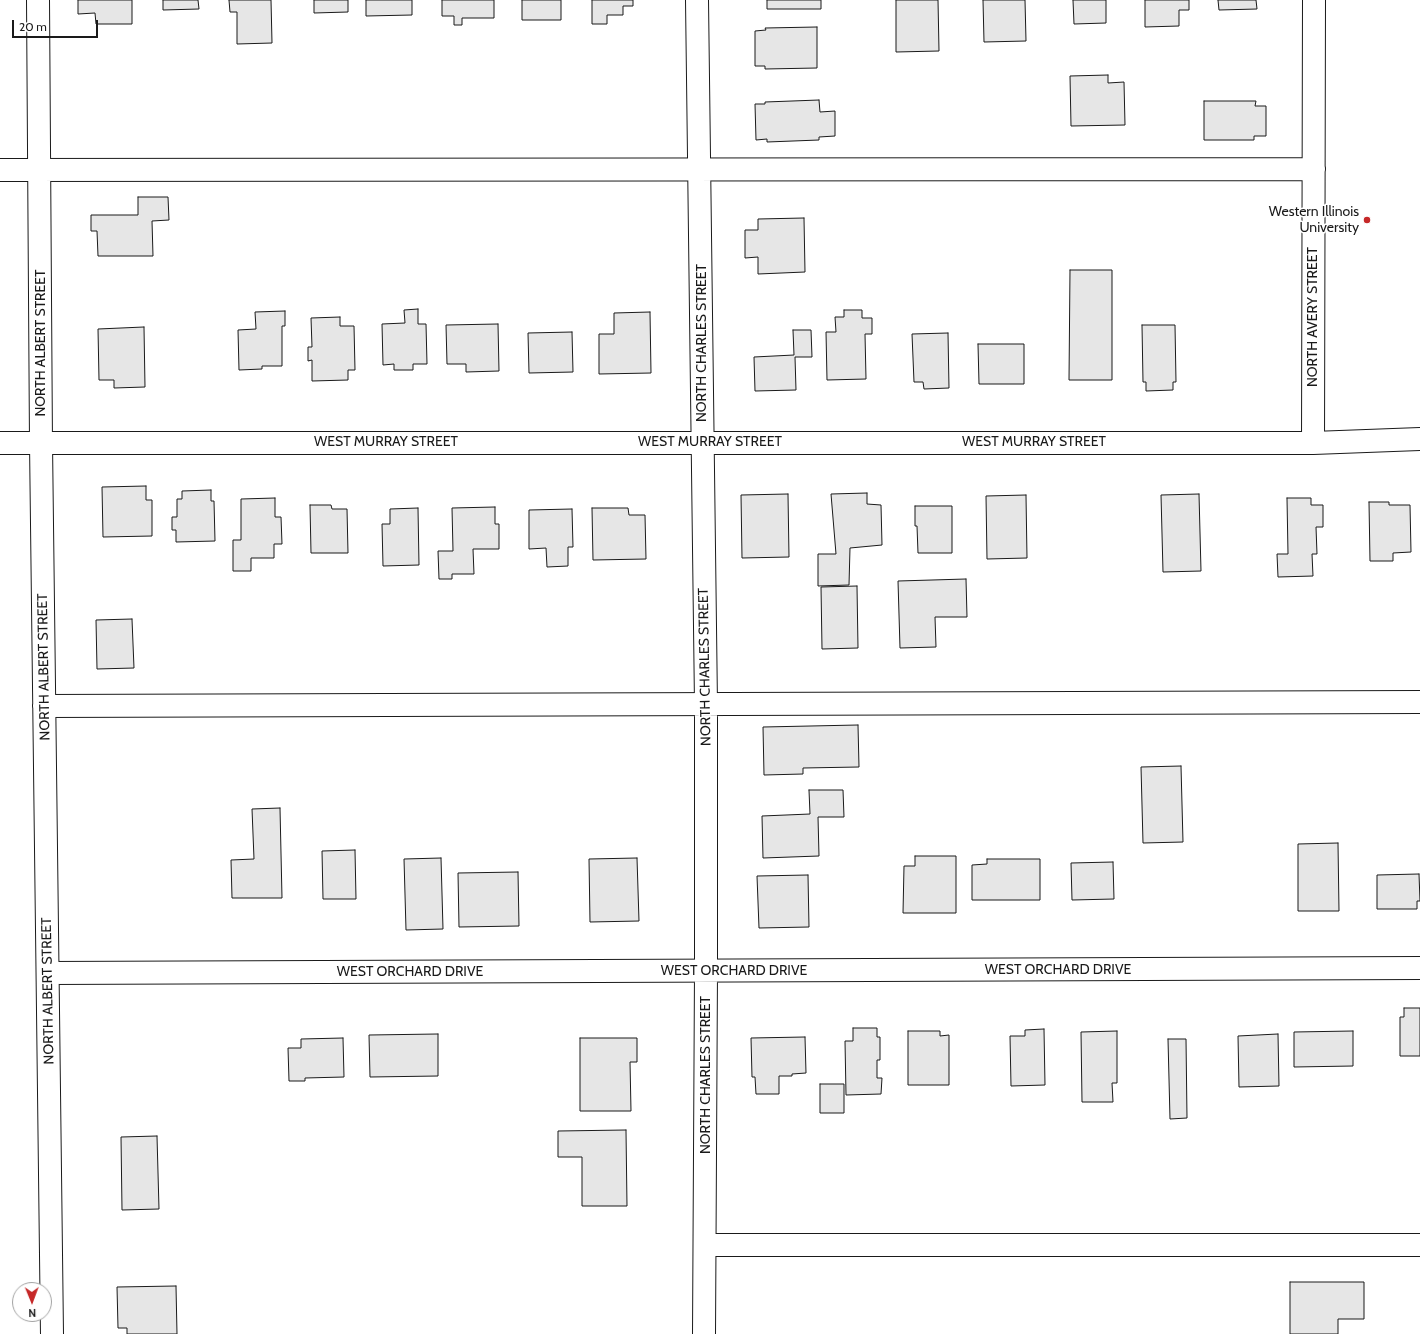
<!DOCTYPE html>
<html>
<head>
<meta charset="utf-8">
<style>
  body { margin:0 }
  #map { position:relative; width:1420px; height:1334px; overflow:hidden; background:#fff; font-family:Cabin,sans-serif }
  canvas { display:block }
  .north { position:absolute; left:12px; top:1282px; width:40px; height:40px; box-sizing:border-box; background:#fff; border:1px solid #a3a3a3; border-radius:50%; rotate:179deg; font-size:11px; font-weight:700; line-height:16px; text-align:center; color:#1a1a1a }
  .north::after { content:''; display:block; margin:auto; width:14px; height:18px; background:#c62828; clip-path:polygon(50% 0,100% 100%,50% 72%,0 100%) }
  .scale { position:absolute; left:12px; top:20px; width:86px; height:18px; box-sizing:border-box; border:2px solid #1a1a1a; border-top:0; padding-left:5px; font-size:12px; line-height:14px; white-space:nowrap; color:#1a1a1a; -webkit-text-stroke:3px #fff; paint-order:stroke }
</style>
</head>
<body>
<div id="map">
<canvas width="1420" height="1334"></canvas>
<div class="north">N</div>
<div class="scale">20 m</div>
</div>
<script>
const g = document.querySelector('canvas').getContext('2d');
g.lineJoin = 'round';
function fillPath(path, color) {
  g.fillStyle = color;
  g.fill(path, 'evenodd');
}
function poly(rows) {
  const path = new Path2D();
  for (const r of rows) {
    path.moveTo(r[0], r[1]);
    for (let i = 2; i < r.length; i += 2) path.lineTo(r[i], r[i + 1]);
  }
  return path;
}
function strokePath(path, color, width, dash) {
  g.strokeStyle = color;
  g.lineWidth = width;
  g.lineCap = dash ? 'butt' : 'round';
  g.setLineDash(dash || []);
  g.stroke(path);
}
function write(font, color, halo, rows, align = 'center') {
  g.font = font + ' Cabin,sans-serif';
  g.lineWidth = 3;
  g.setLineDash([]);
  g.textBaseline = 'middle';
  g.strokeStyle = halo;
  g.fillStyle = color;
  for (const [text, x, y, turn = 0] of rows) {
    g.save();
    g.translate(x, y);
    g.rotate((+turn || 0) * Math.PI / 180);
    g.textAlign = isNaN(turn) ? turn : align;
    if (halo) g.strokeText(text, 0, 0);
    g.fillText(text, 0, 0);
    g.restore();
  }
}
const building = poly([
  [78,0,132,0,132,24,96,24,95,13,78,14,78,0],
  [163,0,198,0,199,9,163,10,163,0],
  [229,0,271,0,272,43,237,44,237,12,230,12,229,0],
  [314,0,348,0,348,12,314,13,314,0],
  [366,0,412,0,412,15,366,16,366,0],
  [442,0,494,0,494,18,462,18,462,25,454,25,454,16,442,16,442,0],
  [522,0,561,0,561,20,522,20,522,0],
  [592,0,633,0,633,6,623,6,623,15,607,15,607,24,592,24,592,0],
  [767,0,821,0,821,9,767,9,767,0],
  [896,0,938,0,939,51,896,52,896,0],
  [983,0,1025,0,1026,41,984,42,983,0],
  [1073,0,1106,0,1106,23,1074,24,1073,0],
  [1145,0,1189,0,1189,10,1179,10,1179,26,1145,27,1145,0],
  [1218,0,1256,0,1257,9,1219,10,1218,0],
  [817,27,817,68,765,69,765,66,755,66,755,31,766,30,765,28,817,27],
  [1108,75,1108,83,1124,82,1125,125,1071,126,1070,76,1108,75],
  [819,100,820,112,835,111,835,136,819,137,819,140,767,142,767,139,756,140,755,104,765,104,765,102,819,100],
  [1204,101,1256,101,1255,106,1266,106,1266,136,1254,136,1254,140,1204,140,1204,101],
  [138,197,168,197,169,220,152,221,153,256,98,256,97,231,91,231,91,215,138,215,138,197],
  [804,218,805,272,758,274,758,257,745,258,745,230,758,230,758,219,804,218],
  [1070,270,1112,270,1112,380,1069,380,1070,270],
  [418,309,418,324,426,324,427,364,413,364,413,370,394,370,394,364,383,365,382,324,405,323,404,310,418,309],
  [844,310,862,310,862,318,872,318,872,334,865,334,866,379,827,380,826,332,836,332,835,317,844,317,844,310],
  [285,311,285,326,282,326,282,366,262,366,262,369,239,370,238,330,256,329,255,312,285,311],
  [650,312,651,373,599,374,599,334,614,334,614,313,650,312],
  [340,317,340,326,354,326,355,370,348,370,348,380,312,381,312,360,308,361,308,347,312,347,311,318,340,317],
  [498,324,499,371,466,372,466,364,447,364,446,325,498,324],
  [1142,325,1175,325,1176,382,1173,382,1173,390,1146,391,1146,382,1143,382,1142,325],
  [144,327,145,387,114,388,114,380,99,380,98,329,144,327],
  [793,330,811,330,812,357,795,357,796,390,755,391,754,357,794,355,793,330],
  [572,332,573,372,529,373,528,333,572,332],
  [948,333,949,388,924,389,923,382,914,382,912,334,948,333],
  [978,344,1024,344,1024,384,979,384,978,344],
  [146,486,146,500,152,500,152,536,103,537,102,487,146,486],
  [211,490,211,501,214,501,215,541,176,542,176,530,172,530,172,517,177,517,177,499,182,499,182,491,211,490],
  [867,493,867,504,881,505,882,545,850,548,849,585,818,586,818,554,836,554,831,494,867,493],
  [788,494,789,557,742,558,741,495,788,494],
  [1199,494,1201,571,1163,572,1161,495,1199,494],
  [1026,495,1027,558,987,559,986,496,1026,495],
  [275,498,275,517,281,517,282,544,274,544,274,558,251,558,251,571,233,571,233,540,241,540,241,499,275,498],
  [1287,498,1311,498,1311,505,1323,505,1323,527,1316,527,1317,554,1312,554,1313,576,1278,577,1277,554,1288,554,1287,498],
  [1369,502,1389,502,1389,505,1410,505,1411,552,1393,553,1393,561,1370,561,1369,502],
  [310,505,331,505,332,509,347,509,348,553,311,553,310,505],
  [915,506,952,506,952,553,918,553,917,526,915,526,915,506],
  [495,507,495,524,499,524,499,549,473,549,474,574,452,574,452,579,439,579,438,551,453,551,452,508,495,507],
  [418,508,419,565,383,566,382,524,390,524,390,509,418,508],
  [592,508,628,508,629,515,645,515,646,559,593,560,592,508],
  [572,509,573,547,568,547,568,566,547,567,546,548,529,549,529,510,572,509],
  [966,579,967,617,935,617,936,647,900,648,898,581,966,579],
  [857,586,858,648,822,649,821,587,857,586],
  [132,619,134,668,97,669,96,620,132,619],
  [858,725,859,767,803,768,803,774,764,775,763,727,858,725],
  [1181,766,1183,842,1143,843,1141,767,1181,766],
  [809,790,843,790,844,817,818,817,819,856,763,858,762,816,810,814,809,790],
  [280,808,282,898,232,898,231,860,254,859,252,809,280,808],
  [1338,843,1339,911,1298,911,1298,844,1338,843],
  [355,850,356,899,323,899,322,851,355,850],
  [915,856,956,856,956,913,903,913,904,866,915,866,915,856],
  [441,858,443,929,406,930,404,859,441,858],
  [637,858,639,921,590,922,589,859,637,858],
  [987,859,1040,859,1040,900,972,900,972,865,987,864,987,859],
  [1113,862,1114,899,1072,900,1071,863,1113,862],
  [518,872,519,926,459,927,458,873,518,872],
  [1419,874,1420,901,1417,901,1417,909,1377,909,1377,875,1419,874],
  [808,875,809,927,759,928,757,876,808,875],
  [1404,1008,1420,1008,1420,1056,1400,1056,1400,1017,1404,1017,1404,1008],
  [853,1028,877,1028,877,1037,880,1037,880,1060,877,1060,877,1078,882,1078,881,1094,846,1095,845,1041,853,1041,853,1028],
  [1044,1029,1045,1085,1011,1086,1010,1036,1025,1036,1025,1030,1044,1029],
  [908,1031,940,1031,940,1036,949,1035,949,1085,908,1085,908,1031],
  [1117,1031,1117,1083,1112,1083,1113,1102,1082,1102,1081,1032,1117,1031],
  [1353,1031,1353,1066,1294,1067,1294,1032,1353,1031],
  [438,1034,438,1076,370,1077,369,1035,438,1034],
  [1278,1034,1279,1086,1239,1087,1238,1036,1278,1034],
  [805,1037,806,1073,792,1074,792,1076,779,1076,779,1094,756,1094,755,1077,752,1077,751,1038,805,1037],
  [343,1038,344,1077,305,1078,305,1081,289,1081,288,1048,301,1048,301,1039,343,1038],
  [580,1038,637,1038,637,1062,630,1062,631,1111,580,1111,580,1038],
  [1168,1039,1186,1039,1187,1118,1170,1119,1168,1039],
  [820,1084,844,1084,844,1113,820,1113,820,1084],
  [626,1130,627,1206,582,1206,582,1157,558,1157,558,1131,626,1130],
  [157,1136,159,1209,122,1210,121,1137,157,1136],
  [1290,1282,1364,1282,1364,1319,1338,1319,1338,1334,1290,1334,1290,1282],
  [176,1286,177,1334,127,1334,127,1328,118,1328,117,1287,176,1286]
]);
fillPath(building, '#e6e6e6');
strokePath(building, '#1a1a1a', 1);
const minor = poly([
  [38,0,41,443,52,1334],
  [697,0,706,704,706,971,704,1334],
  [0,170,1314,169],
  [0,443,1313,443,1420,439],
  [1313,443,1314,0],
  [44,706,1420,702],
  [48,973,1420,968],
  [705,1245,1420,1245]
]);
strokePath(minor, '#1a1a1a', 24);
strokePath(minor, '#fff', 22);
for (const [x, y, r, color] of [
  [1367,220,4,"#c62828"]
]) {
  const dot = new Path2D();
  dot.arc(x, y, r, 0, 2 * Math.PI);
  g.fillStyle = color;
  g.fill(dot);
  strokePath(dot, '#fff', 1.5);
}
write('14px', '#1a1a1a', '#fff', [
  ["Western Illinois",1359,212],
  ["University",1359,228]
], 'right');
write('14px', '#1a1a1a', '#fff', [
  ["NORTH AVERY STREET",1313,317,-90],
  ["NORTH ALBERT STREET",41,343,-90],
  ["NORTH CHARLES STREET",702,343,-90],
  ["WEST MURRAY STREET",386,442],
  ["WEST MURRAY STREET",710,442],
  ["WEST MURRAY STREET",1034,442],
  ["NORTH ALBERT STREET",44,667,-91],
  ["NORTH CHARLES STREET",705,667,-91],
  ["WEST ORCHARD DRIVE",1058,970],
  ["WEST ORCHARD DRIVE",734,971],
  ["WEST ORCHARD DRIVE",410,972],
  ["NORTH ALBERT STREET",48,991,-91],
  ["NORTH CHARLES STREET",706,1075,-90]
]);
</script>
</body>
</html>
